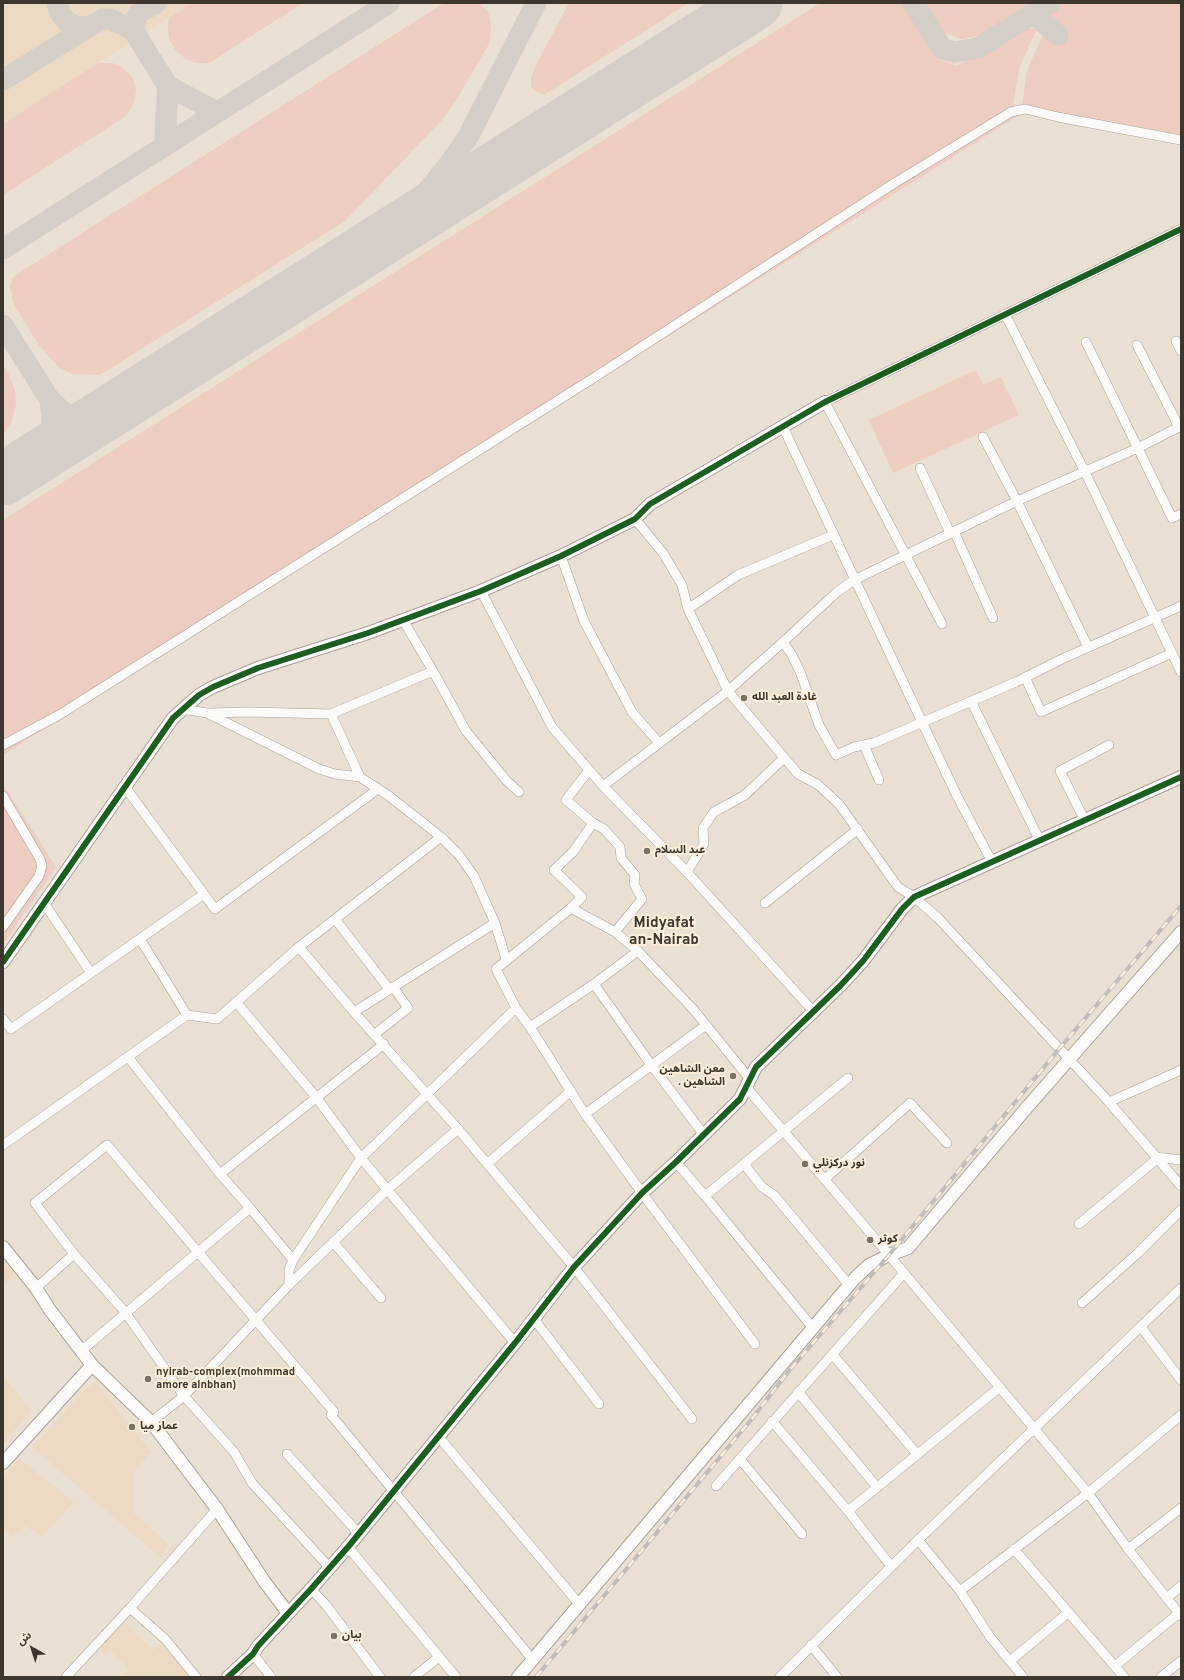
<!DOCTYPE html>
<html>
<head>
<meta charset="utf-8">
<style>
  body { margin:0 }
  #map { position:relative; width:1184px; height:1680px; overflow:hidden; background:#eadfd3; font-family:Overpass,"Noto Sans Arabic",sans-serif }
  canvas { display:block }
  .frame { position:absolute; inset:0; border:4px solid #3d362d; pointer-events:none }
  .north { position:absolute; left:12px; top:1628px; width:40px; height:40px; -webkit-text-stroke:3px #fdeedc; paint-order:stroke; rotate:321deg; font-size:11px; font-weight:700; line-height:16px; text-align:center; color:#3d362d }
  .north::after { content:''; display:block; margin:auto; width:14px; height:18px; background:#3d362d; clip-path:polygon(50% 0,100% 100%,50% 72%,0 100%) }
</style>
</head>
<body>
<div id="map">
<canvas width="1184" height="1680"></canvas>
<div class="frame"></div>
<div class="north">ش</div>
</div>
<script>
const g = document.querySelector('canvas').getContext('2d');
g.lineJoin = 'round';
function fillPath(path, color) {
  g.fillStyle = color;
  g.fill(path, 'evenodd');
}
function poly(rows) {
  const path = new Path2D();
  for (const r of rows) {
    path.moveTo(r[0], r[1]);
    for (let i = 2; i < r.length; i += 2) path.lineTo(r[i], r[i + 1]);
  }
  return path;
}
function strokePath(path, color, width, dash) {
  g.strokeStyle = color;
  g.lineWidth = width;
  g.lineCap = dash ? 'butt' : 'round';
  g.setLineDash(dash || []);
  g.stroke(path);
}
function write(font, color, halo, rows, align = 'center') {
  g.font = font + ' Overpass,"Noto Sans Arabic",sans-serif';
  g.lineWidth = 4;
  g.setLineDash([]);
  g.textBaseline = 'middle';
  g.strokeStyle = halo;
  g.fillStyle = color;
  for (const [text, x, y, turn = 0] of rows) {
    g.save();
    g.translate(x, y);
    g.rotate((+turn || 0) * Math.PI / 180);
    g.textAlign = isNaN(turn) ? turn : align;
    if (halo) g.strokeText(text, 0, 0);
    g.fillText(text, 0, 0);
    g.restore();
  }
}
fillPath(poly([
  [3,3,192,3,3,124],
  [3,1262,14,1275,3,1285],
  [3,1376,32,1411,3,1444],
  [95,1382,151,1452,133,1474,134,1513,168,1544,161,1558,32,1447,87,1387],
  [19,1458,74,1502,42,1537,26,1526,12,1537,3,1529,3,1477],
  [121,1619,153,1650,160,1644,193,1677,125,1677,123,1675,128,1669,110,1651,104,1655,96,1645]
]), '#ebd9c4');
fillPath(poly([
  [192,3,303,3,209,63,197,63,186,59,176,51,169,38,168,28,169,18],
  [444,3,481,4,489,14,491,28,489,44,457,99,441,121,345,221,100,375,72,374,60,368,40,347,14,305,10,287,12,279,16,275],
  [569,3,689,3,544,95,534,90,531,87,531,77,537,63],
  [820,3,905,3,940,60,957,66,1019,28,1037,29,1019,68,1013,104,1021,113,1027,71,1055,6,1060,3,1181,3,1181,143,1028,114,1021,114,3,755,3,520],
  [919,3,1036,3,988,34,962,39,936,30],
  [98,63,112,63,120,66,132,77,136,88,135,99,132,107,126,116,3,195,3,124],
  [3,365,8,373,15,390,16,404,12,421,3,434],
  [976,370,983,385,1001,377,1019,415,893,473,869,420],
  [3,784,56,867,3,944]
]), '#edccc1');
strokePath(poly([
  [57,3,59,11,66,21,77,27,90,26],
  [913,3,943,49,955,52,978,48,1050,3],
  [1033,14,1058,35],
  [141,42,133,30,136,19,139,13,156,3],
  [161,76,168,86,165,146,165,128,168,86],
  [3,80,90,26,103,19,110,19,133,30,168,86,217,112],
  [384,238,423,196,449,164,468,137,536,3],
  [3,249,389,3],
  [3,325,50,400,53,428,49,442,42,454],
  [50,400,62,411,71,416,98,418]
]), '#d4cec6', 21);
strokePath(poly([
  [3,479,756,3]
]), '#d4cec6', 53);
const minor = poly([
  [1005,314,1085,472,1181,672],
  [1176,341,1181,351],
  [1086,342,1172,518,1181,514],
  [1137,345,1175,419,1178,427],
  [783,427,922,722,957,796,992,862],
  [983,437,1017,501,1088,647],
  [920,468,950,533],
  [635,519,663,553,682,585,688,609,728,691,798,774,817,784,839,804,898,887,914,897,938,918,1109,1102,1181,1186],
  [954,531,993,618],
  [561,556,584,621,632,712,659,743],
  [481,591,552,727,603,786,687,872,813,1011],
  [688,609,738,575,833,535],
  [403,620,433,671,466,731,506,780,519,792],
  [942,624,825,402,1181,229],
  [783,642,792,655,801,674,819,725,836,755,854,747,874,743,1016,682,1062,659,1181,606],
  [1025,677,1041,712,1172,653],
  [971,701,1040,841],
  [181,709,207,713,319,769,335,774,360,777,389,796,441,837,459,855,474,876,495,923,506,959],
  [209,713,249,712,331,714,433,671],
  [331,714,360,777],
  [3,745,59,715,595,377,893,184,1011,112,1025,109,1058,117,1181,140],
  [864,745,879,780],
  [589,770,566,800,593,823,604,829,620,847,621,858,635,875,634,884,642,899,615,932],
  [603,786,728,691,783,642,837,592,854,580,1017,501,1138,448,1181,426],
  [125,787,215,909,378,789],
  [3,796,40,859,42,866,39,876,3,927],
  [1085,821,1060,771,1109,745],
  [593,823,573,852,554,870,582,897,571,908,496,969,516,1008,530,1027,585,1114,642,1193,755,1344],
  [687,872,704,844,703,828,714,812,745,795,784,758],
  [44,903,91,973],
  [765,903,858,829],
  [571,908,615,932,638,951,693,1009,749,1078],
  [335,919,389,989],
  [140,939,187,1015],
  [299,947,354,1012,458,1129,574,1267,692,1419],
  [594,984,652,1066,704,1135],
  [237,1003,316,1097,361,1158,515,1343],
  [354,1012,495,923],
  [3,1019,11,1029,204,894],
  [530,1027,594,984,638,951],
  [375,1034,408,1008,393,987],
  [128,1057,220,1174,250,1208,293,1260],
  [746,1087,889,1255,1088,1493,1128,1549,1181,1616],
  [1109,1102,1181,1070],
  [585,1114,706,1025],
  [3,1145,187,1015,217,1019,299,947,441,837],
  [1155,1157,1181,1160],
  [676,1162,705,1196,848,1078],
  [487,1164,571,1091],
  [744,1164,762,1187,774,1195,849,1285],
  [220,1174,384,1044],
  [825,1179,910,1103,947,1143],
  [705,1196,813,1328],
  [1079,1224,1157,1159],
  [333,1242,381,1298],
  [289,1285,289,1270,293,1260,361,1158,516,1008],
  [36,1288,74,1254],
  [1082,1303,1138,1253,1181,1210],
  [534,1319,599,1404],
  [1141,1327,1181,1380],
  [81,1351,250,1208],
  [833,1355,917,1454],
  [798,1392,877,1487],
  [331,1415,533,1660],
  [772,1421,848,1511,891,1566],
  [151,1422,184,1396,289,1285,388,1189,458,1129],
  [438,1436,580,1605],
  [287,1454,359,1534],
  [740,1459,802,1534],
  [716,1486,904,1273],
  [848,1511,1000,1387],
  [918,1540,960,1591,990,1637,1023,1677],
  [348,1547,456,1677],
  [1014,1549,1124,1677],
  [1128,1549,1181,1508],
  [329,1567,252,1483,234,1452,184,1396,125,1312,74,1254,35,1203,107,1145,334,1412],
  [311,1589,326,1605,380,1677],
  [960,1591,1088,1493,1181,1415],
  [1167,1598,1181,1586],
  [130,1608,165,1639,196,1677],
  [811,1645,837,1677],
  [253,1654,271,1677],
  [1010,1661,1069,1612],
  [1115,1666,1179,1613],
  [66,1677,130,1608,217,1509],
  [414,1677,439,1657],
  [780,1677,918,1540,1181,1288],
  [1161,1677,1181,1661]
]);
const tertiary = poly([
  [3,962,173,718,199,695,213,687,258,668,368,633,481,591,561,556,635,519,650,504,825,402],
  [3,1247,36,1288,50,1310,92,1365,151,1422,217,1509,264,1581,288,1613],
  [3,1463,92,1365],
  [228,1677,253,1654,258,1646,311,1589,348,1547,515,1343,574,1267,642,1193,676,1162,740,1099,756,1067,841,985,863,961,902,909,914,897,1181,777],
  [518,1677,855,1278,869,1265,889,1255,908,1248,1029,1105,1181,932]
]);
strokePath(minor, '#a9a198', 10);
strokePath(tertiary, '#a9a198', 14);
strokePath(minor, '#fcfaf8', 9);
strokePath(tertiary, '#fcfaf8', 12);
const rail = poly([
  [536,1677,751,1420,788,1372,889,1255,1059,1049,1181,906]
]);
strokePath(rail, '#bfbcb9', 4);
strokePath(rail, '#fdeedc', 2.5, [8]);
strokePath(poly([
  [3,962,173,718,199,695,213,687,258,668,368,633,481,591,561,556,635,519,650,504,825,402,1181,229],
  [228,1677,253,1654,258,1646,311,1589,348,1547,515,1343,574,1267,642,1193,676,1162,740,1099,756,1067,841,985,863,961,902,909,914,897,1181,777]
]), '#1b5e20', 6);
for (const [x, y, r, color] of [
  [744,698,4,"#7a7167"],
  [647,851,4,"#7a7167"],
  [733,1076,4,"#7a7167"],
  [805,1164,4,"#7a7167"],
  [870,1240,4,"#7a7167"],
  [148,1379,4,"#7a7167"],
  [132,1427,4,"#7a7167"],
  [334,1636,4,"#7a7167"]
]) {
  const dot = new Path2D();
  dot.arc(x, y, r, 0, 2 * Math.PI);
  g.fillStyle = color;
  g.fill(dot);
  strokePath(dot, '#fdeedc', 1.5);
}
write('bold 11px', '#3d362d', '#fdeedc', [
  ["غادة العبد الله",752,698],
  ["عبد السلام",655,851],
  ["معن الشاهين",725,1070,"right"],
  [". الشاهين",725,1083,"right"],
  ["نور دركزنلي",813,1164],
  ["كوثر",878,1240],
  ["nyirab-complex(mohmmad",156,1373],
  ["amore alnbhan)",156,1386],
  ["عمار ميا",140,1427],
  ["بيان",342,1636]
], 'left');
write('bold 15px', '#3d362d', '#fdeedc', [
  ["Midyafat",664,924],
  ["an-Nairab",664,941]
]);
</script>
</body>
</html>
